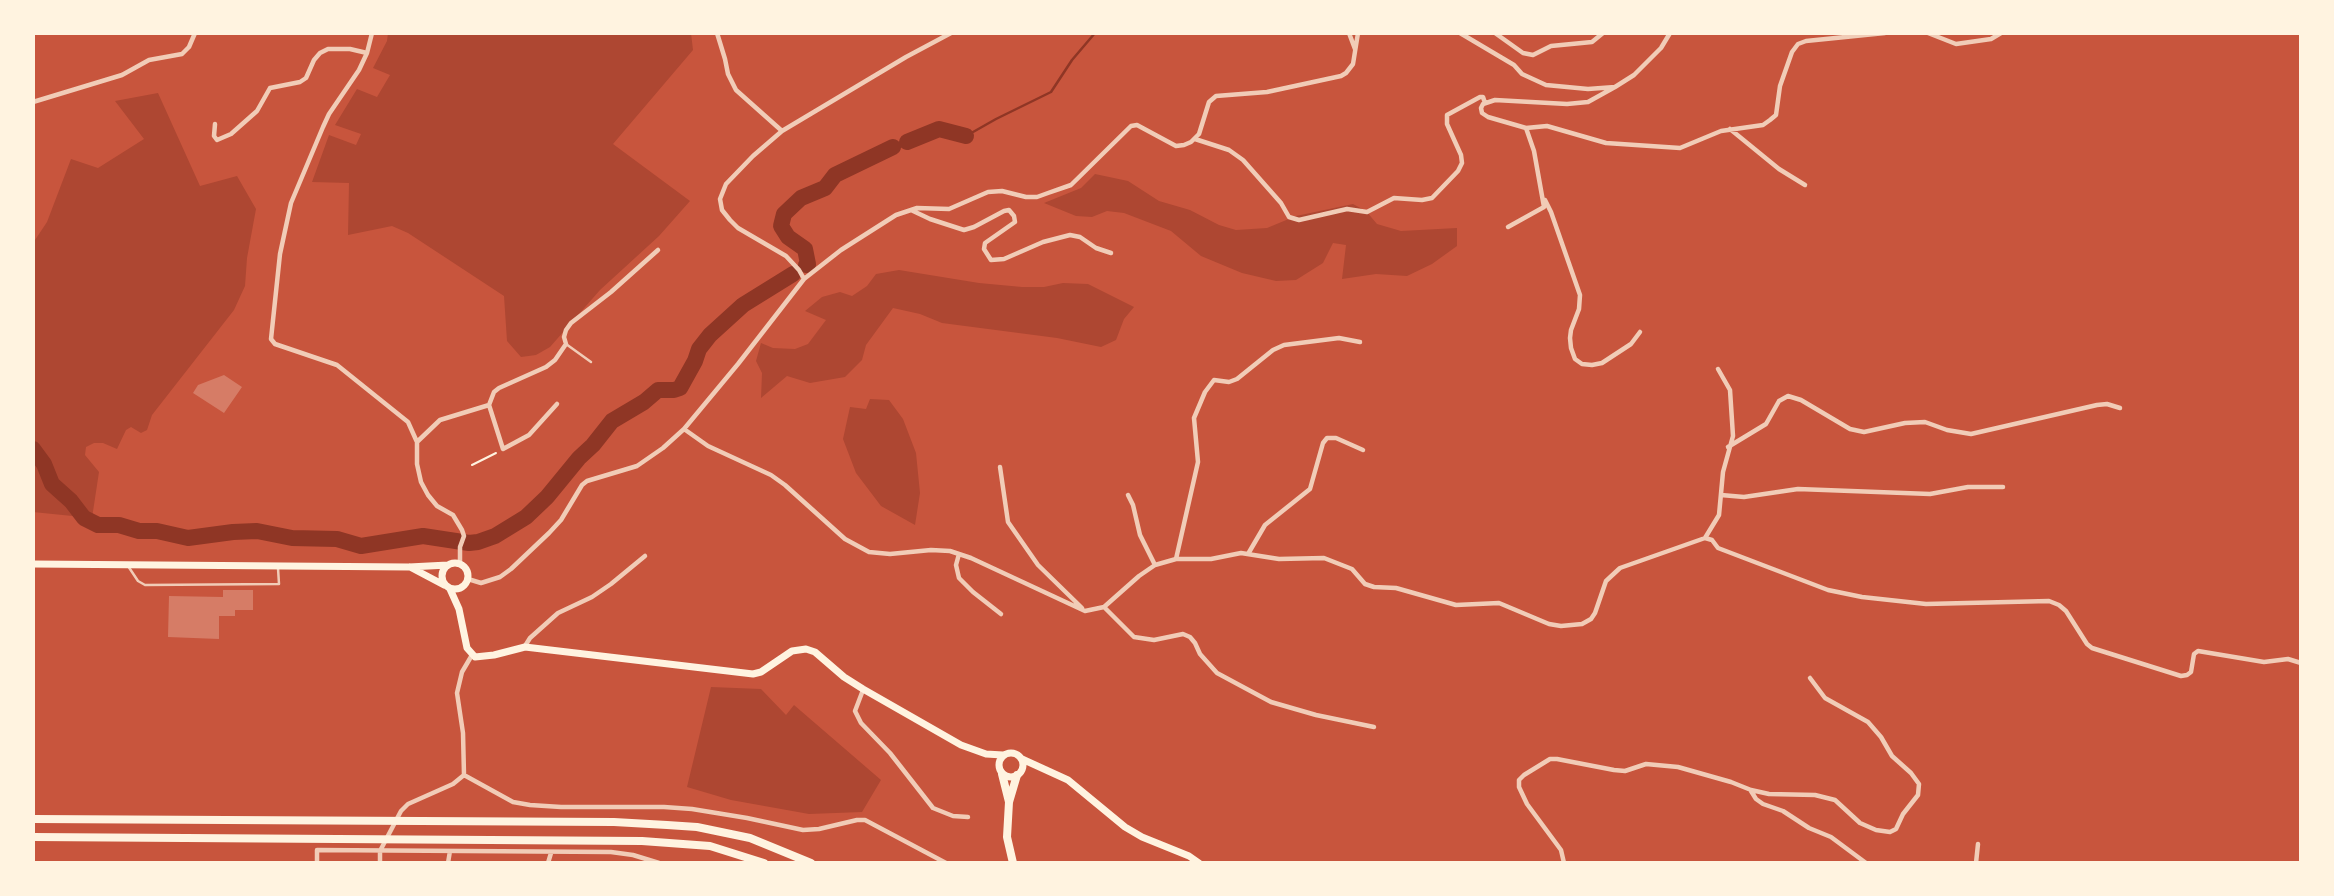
<!DOCTYPE html>
<html>
<head>
<meta charset="utf-8">
<style>
  body { margin:0 }
  #map { position:relative; width:2334px; height:896px; overflow:hidden; background:#c8553d; font-family:Montserrat,sans-serif }
  canvas { display:block }
  .frame { position:absolute; inset:0; border:35px solid #fff3e0; pointer-events:none }
</style>
</head>
<body>
<div id="map">
<canvas width="2334" height="896"></canvas>
<div class="frame"></div>
</div>
<script>
const g = document.querySelector('canvas').getContext('2d');
g.lineJoin = 'round';
function fillPath(path, color) {
  g.fillStyle = color;
  g.fill(path, 'evenodd');
}
function poly(rows) {
  const path = new Path2D();
  for (const r of rows) {
    if (r.length === 3) {
      path.moveTo(r[0] + r[2], r[1]);
      path.arc(r[0], r[1], r[2], 0, 2 * Math.PI);
      continue;
    }
    path.moveTo(r[0], r[1]);
    for (let i = 2; i < r.length; i += 2) path.lineTo(r[i], r[i + 1]);
  }
  return path;
}
function strokePath(path, color, width, dash) {
  g.strokeStyle = color;
  g.lineWidth = width;
  g.lineCap = dash ? 'butt' : 'round';
  g.setLineDash(dash || []);
  g.stroke(path);
}
fillPath(poly([
  [388,33,691,33,693,50,613,144,690,201,659,236,600,290,550,347,536,355,521,357,507,341,504,296,408,233,392,226,348,235,349,183,312,182,329,135,356,145,361,134,335,125,357,89,377,97,390,75,373,68,387,41],
  [158,93,200,186,237,176,256,209,247,258,245,286,234,310,152,415,147,430,141,433,131,427,126,430,117,449,103,443,94,443,86,447,85,455,99,472,92,518,33,512,33,243,47,222,71,159,98,168,144,139,115,101],
  [1095,174,1128,181,1159,201,1190,210,1219,225,1236,230,1267,228,1296,216,1353,204,1366,211,1377,224,1401,231,1457,228,1457,246,1432,264,1407,276,1376,274,1342,279,1346,245,1333,243,1323,263,1296,280,1276,281,1242,273,1201,256,1171,231,1124,213,1107,211,1092,217,1076,216,1044,203,1081,188],
  [899,270,979,283,1022,287,1044,287,1063,283,1088,284,1134,307,1124,319,1116,340,1101,347,1057,338,942,323,920,314,893,308,866,345,862,360,845,377,810,383,787,376,761,398,762,373,756,361,761,343,773,348,795,349,808,344,826,320,805,311,822,297,840,292,852,296,867,286,876,274],
  [870,399,889,400,903,419,916,453,920,493,915,525,881,506,856,473,843,439,850,407,866,409],
  [711,687,761,689,786,715,794,705,881,780,862,812,809,814,731,800,687,787]
]), '#ae4732');
strokePath(poly([
  [966,136,996,119,1051,92,1072,60,1095,33]
]), '#8f3625', 2.5);
strokePath(poly([
  [907,142,939,129,966,136],
  [806,265,808,264,805,249,788,237,781,226,784,214,801,198,825,188,835,175,893,147],
  [33,449,44,464,52,484,71,501,84,518,98,525,119,525,139,531,157,531,188,538,233,532,257,531,292,538,337,539,361,546,423,536,469,543,478,542,495,536,526,517,547,497,579,458,593,445,612,421,644,402,658,390,674,390,680,388,695,361,699,349,710,335,743,305,793,274]
]), '#8f3625', 16);
fillPath(poly([
  [224,375,242,387,224,413,193,393,198,385],
  [223,590,253,590,253,610,235,610,235,616,219,616,219,639,168,637,169,596,223,597]
]), '#d67c66');
strokePath(poly([
  [472,465,496,453]
]), '#fff3e0', 2);
strokePath(poly([
  [566,344,591,362],
  [128,566,138,581,145,585,279,584,278,568]
]), '#f1ccb7', 2.5);
strokePath(poly([
  [372,33,367,53,359,70,329,114,323,127,291,203,280,254,271,339,275,344,337,365,408,422,417,442,417,464,421,482,428,495,437,506,453,515,462,530,464,536,460,547,460,564],
  [717,33,725,59,728,74,736,90,782,131],
  [1349,33,1355,49],
  [1460,33,1514,65,1522,74,1546,85,1588,89,1615,87,1634,75,1661,48,1670,33],
  [1495,33,1523,53,1533,55,1551,46,1592,42,1603,33],
  [1928,33,1956,44,1991,39,2001,33],
  [1615,87,1588,102,1567,104,1495,100,1483,104,1481,108,1482,113,1488,117,1526,128,1547,126,1606,143,1680,148,1721,131,1763,125,1770,120,1776,115,1780,86,1792,52,1798,44,1806,41,1885,33],
  [33,102,122,75,149,60,182,54,189,47,195,33],
  [215,124,214,136,217,140,231,134,257,111,270,88,300,82,306,78,314,60,320,53,328,49,350,49,367,53],
  [1730,129,1779,169,1805,185],
  [1195,139,1229,150,1243,160,1281,203,1289,217,1299,220,1347,209,1367,212,1394,198,1422,200,1432,198,1458,171,1462,163,1461,155,1447,124,1447,115,1480,97,1483,97,1485,103],
  [1545,200,1551,212,1580,295,1579,309,1571,330,1570,338,1571,348,1575,359,1582,364,1592,365,1602,363,1631,344,1640,332],
  [911,210,930,219,964,230,974,227,1004,211,1009,210,1014,216,1015,222,985,243,984,249,991,260,1004,259,1043,242,1070,235,1080,237,1096,248,1111,253],
  [1508,227,1544,207,1534,151,1526,128],
  [804,279,799,270,786,256,738,228,730,220,722,210,720,199,726,184,753,156,782,131,906,57,951,33],
  [557,404,529,435,503,449,489,405,494,392,499,388,546,367,555,360,566,344,564,337,566,330,571,323,611,292,658,250],
  [684,429,708,446,771,475,785,485,845,539,869,552,890,554,931,550,950,551,971,558,1085,611,1104,607,1139,576,1155,565,1176,559,1211,559,1241,553,1279,559,1324,558,1352,569,1365,584,1374,587,1396,588,1456,605,1499,603,1549,624,1561,626,1582,624,1591,619,1595,613,1606,581,1620,568,1705,538,1712,540,1718,548,1828,590,1862,597,1926,604,2049,601,2059,605,2066,611,2087,644,2092,648,2181,676,2187,675,2191,672,2194,654,2198,651,2264,662,2288,659,2301,663],
  [417,442,440,420,489,405],
  [1728,447,1766,424,1779,401,1788,396,1801,400,1850,429,1864,432,1905,423,1925,422,1947,430,1971,434,2097,405,2107,404,2120,408],
  [1000,467,1008,522,1038,565,1082,608],
  [1128,495,1133,505,1140,535,1155,565],
  [1721,495,1744,497,1798,489,1930,494,1968,487,2003,487],
  [1705,538,1719,515,1723,472,1733,436,1730,390,1718,369],
  [959,554,956,565,959,578,973,592,1001,614],
  [1248,554,1265,525,1310,489,1323,443,1327,438,1336,438,1363,450],
  [1176,559,1198,462,1194,418,1205,392,1214,380,1229,382,1237,379,1273,350,1284,345,1339,338,1360,342],
  [468,579,481,583,500,577,511,569,549,533,561,520,582,485,587,481,637,466,663,448,684,429,738,364,804,279,841,250,896,215,917,208,949,209,988,192,1002,191,1026,197,1037,197,1048,193,1071,185,1131,126,1137,125,1176,146,1184,145,1191,142,1199,134,1209,102,1216,96,1267,92,1341,76,1346,73,1353,64,1358,33],
  [1104,607,1134,637,1154,640,1183,634,1190,637,1195,643,1200,654,1217,673,1271,702,1316,715,1374,727],
  [525,646,530,638,558,613,592,597,611,584,645,556],
  [863,690,855,711,861,723,890,753,933,808,953,816,968,817],
  [464,775,513,802,530,805,561,807,664,807,692,809,747,818,803,830,819,829,857,820,865,820,946,863],
  [464,775,463,733,457,693,462,672,472,655],
  [1751,791,1756,799,1763,804,1783,811,1809,828,1831,837,1866,863],
  [317,863,317,850,611,852,633,855,659,863],
  [380,863,380,851,401,811,408,804,453,784,464,775],
  [448,863,450,851],
  [548,863,551,853],
  [1564,863,1561,850,1527,804,1519,787,1519,780,1524,775,1550,759,1557,759,1614,770,1625,771,1646,764,1678,767,1731,782,1751,790,1769,794,1815,795,1835,800,1860,823,1876,830,1890,832,1896,829,1903,814,1918,795,1919,784,1911,773,1892,756,1881,737,1868,722,1825,698,1810,678],
  [1976,863,1978,844]
]), '#f1ccb7', 4.5);
strokePath(poly([
  [455,576,13],
  [33,564,409,567,448,565],
  [410,567,444,585],
  [450,589,459,609,467,648,475,657,494,655,525,647,753,674,761,672,792,651,806,649,815,652,844,677,863,689,961,745,986,754,1003,755],
  [1011,765,12],
  [1022,759,1068,780,1125,827,1142,837,1189,856,1199,863]
]), '#fff3e0', 7);
strokePath(poly([
  [1002,774,1009,802,1017,775],
  [1009,802,1007,837,1013,863],
  [33,819,614,822,667,825,697,827,750,838,811,863],
  [33,837,642,841,710,846,764,863]
]), '#fff3e0', 8);
</script>
</body>
</html>
